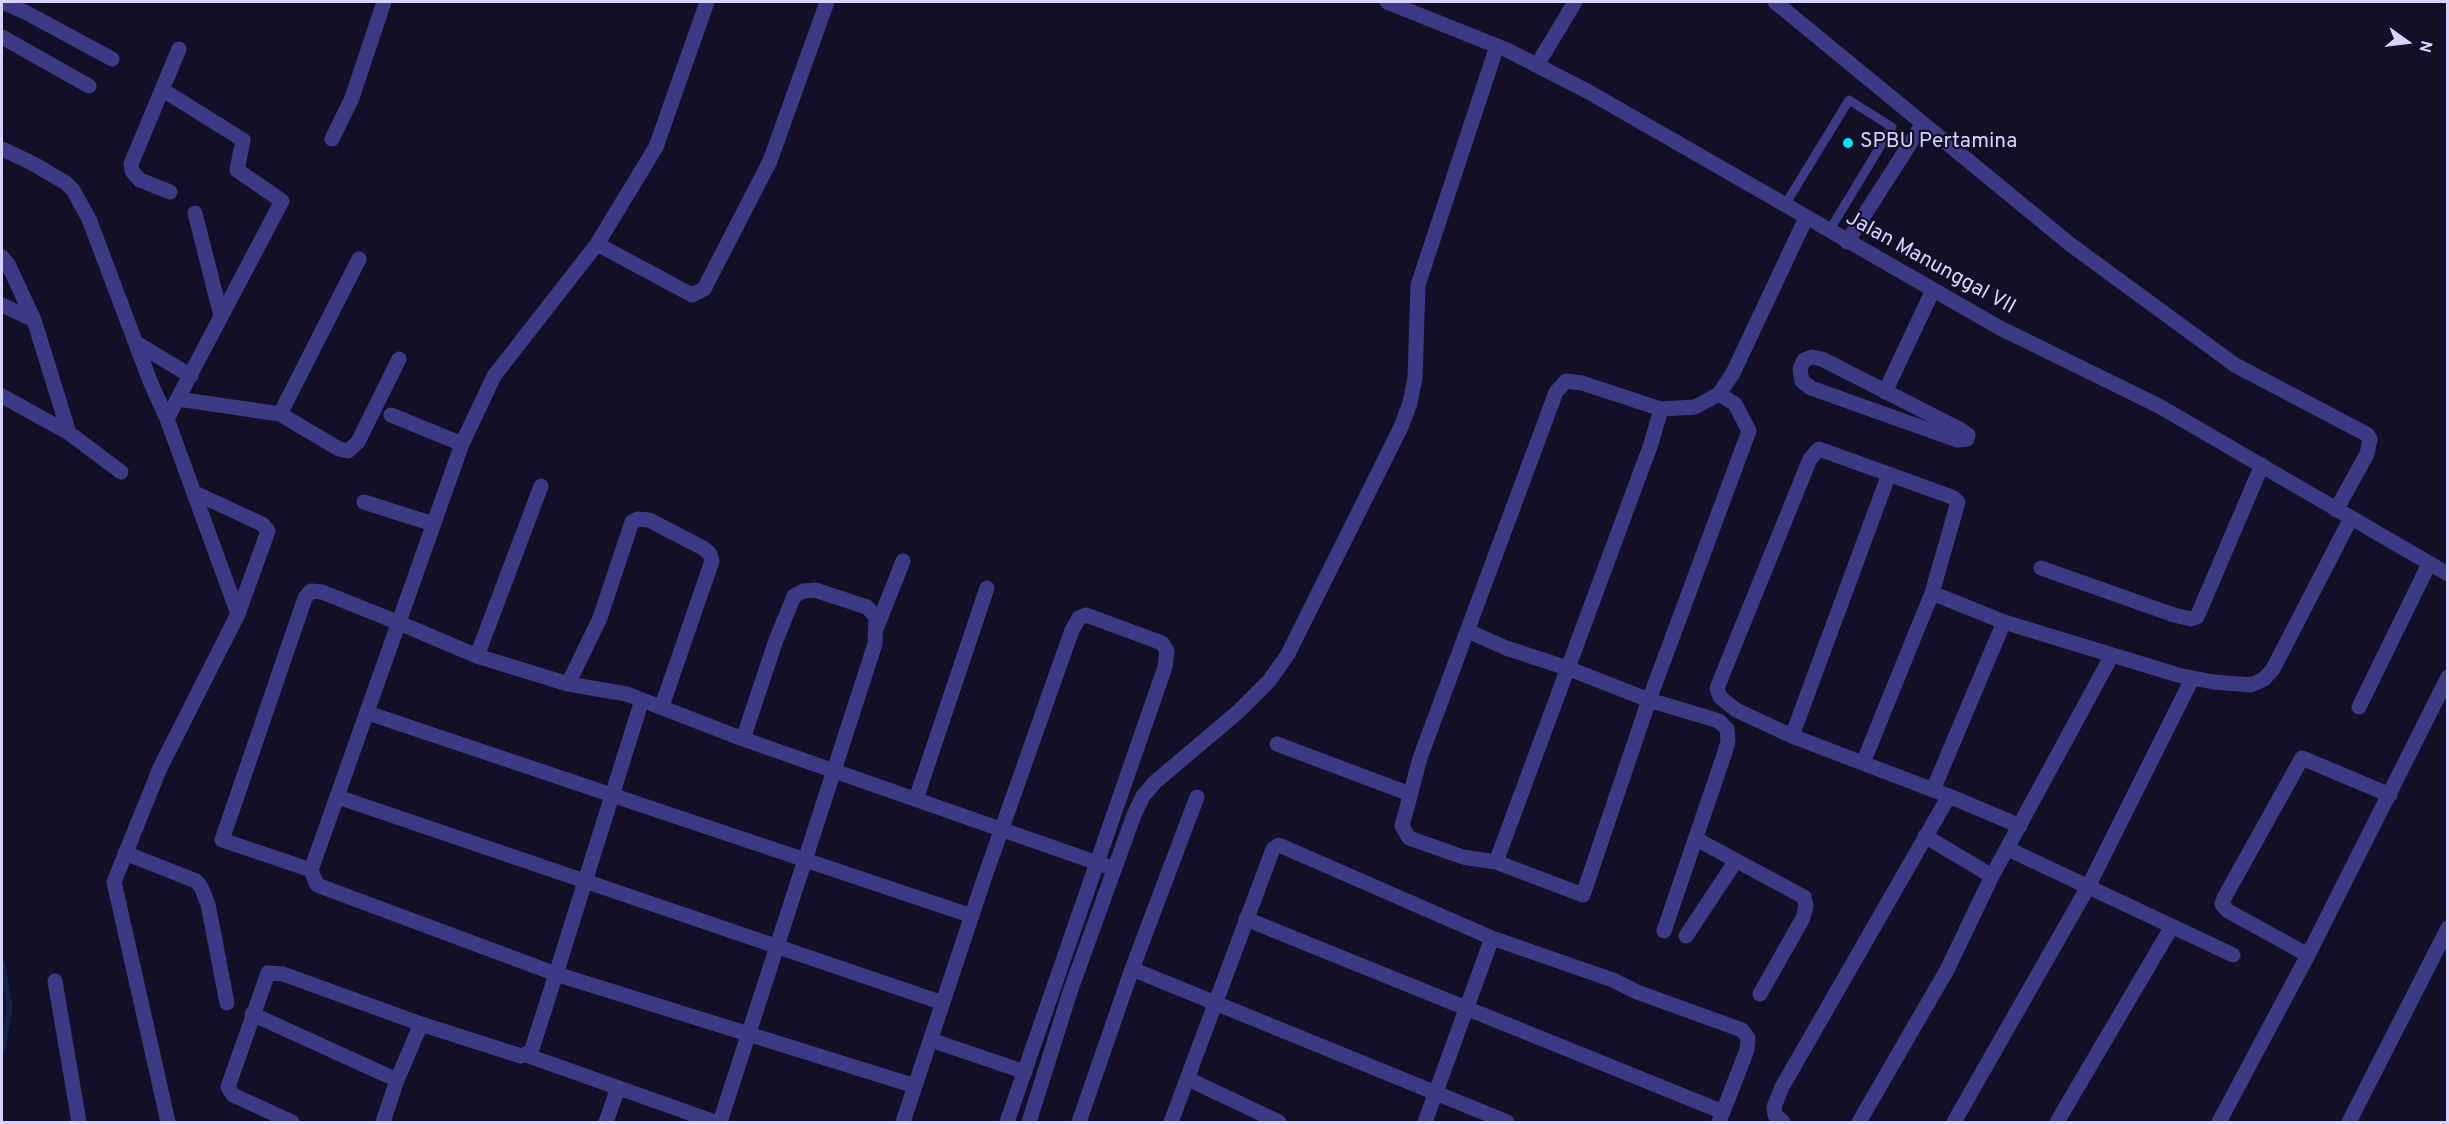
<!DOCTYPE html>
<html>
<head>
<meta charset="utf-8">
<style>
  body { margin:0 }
  #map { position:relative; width:2449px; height:1124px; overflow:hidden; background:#130f26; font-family:Overpass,sans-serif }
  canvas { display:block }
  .frame { position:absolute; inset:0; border:3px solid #d9d4ff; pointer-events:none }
  .north { position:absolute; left:2377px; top:12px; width:60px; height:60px; -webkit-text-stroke:4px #130f26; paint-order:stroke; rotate:104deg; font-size:16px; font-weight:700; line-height:24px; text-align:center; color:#d9d4ff }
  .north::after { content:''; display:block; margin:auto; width:21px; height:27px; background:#d9d4ff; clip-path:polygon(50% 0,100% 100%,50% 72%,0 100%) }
</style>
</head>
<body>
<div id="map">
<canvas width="2449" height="1124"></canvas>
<div class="frame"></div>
<div class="north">N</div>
</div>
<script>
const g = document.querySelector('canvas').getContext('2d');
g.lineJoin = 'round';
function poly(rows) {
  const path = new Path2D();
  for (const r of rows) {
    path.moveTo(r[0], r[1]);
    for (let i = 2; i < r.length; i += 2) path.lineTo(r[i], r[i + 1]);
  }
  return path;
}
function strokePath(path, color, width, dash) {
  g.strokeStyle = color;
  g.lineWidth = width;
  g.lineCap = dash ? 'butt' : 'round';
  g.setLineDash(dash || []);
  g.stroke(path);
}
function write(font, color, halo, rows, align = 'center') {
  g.font = font + ' Overpass,sans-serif';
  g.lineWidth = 4.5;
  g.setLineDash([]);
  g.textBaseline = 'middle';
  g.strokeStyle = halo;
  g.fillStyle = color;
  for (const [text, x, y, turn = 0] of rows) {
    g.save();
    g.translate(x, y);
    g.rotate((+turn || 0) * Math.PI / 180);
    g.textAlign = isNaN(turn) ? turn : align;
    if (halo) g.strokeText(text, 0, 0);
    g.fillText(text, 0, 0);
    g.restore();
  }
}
strokePath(poly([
  [2,964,10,1007,2,1050]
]), '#0c2248', 6);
strokePath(poly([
  [1785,205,1849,100,1892,127,1829,231]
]), '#3d3a85', 9);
strokePath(poly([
  [2,2,27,13,112,59],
  [1775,2,2071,245,2235,365,2368,435,2370,439,2367,454,2336,510],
  [2,37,89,86],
  [1537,65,1575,2],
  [163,90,243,140,237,170,282,201,167,419],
  [332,139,352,98,384,2],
  [2,149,32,163,66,183,73,190,89,219,150,381,167,419,238,614,160,768,114,882,168,1122],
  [170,192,140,180,132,171,131,164,179,49],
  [195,213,221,316],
  [1847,242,1922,125],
  [597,244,692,295,704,289,770,161,827,2],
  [2,257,8,264,34,320,69,433],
  [2,305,34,320],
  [136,343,191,376],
  [1812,357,1822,359,1961,430,1968,435,1967,439,1957,440,1811,388,1802,381,1800,369,1804,360,1812,357],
  [1885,392,1933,290],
  [1719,394,1735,404,1749,431,1649,700,1583,895,1496,862,1463,857,1409,838,1402,826,1420,758,1556,392,1566,381,1582,383,1661,409,1695,407,1719,394,1733,373,1806,218],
  [2,396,69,433,121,472],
  [178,399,280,414,339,449,348,451,358,442,399,359],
  [280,414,359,259],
  [391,415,462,444],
  [195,493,262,524,268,531,238,614],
  [364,502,433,524],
  [2041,568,2174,615,2191,619,2197,617,2262,465],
  [1932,593,2004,622,2178,675,2213,682,2251,685,2264,679,2273,669,2351,518],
  [877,627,903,561],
  [1468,631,1506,648,1567,668,1649,700,1719,721,1727,729,1728,741,1725,752,1664,931],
  [477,656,541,486],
  [568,684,600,618,632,522,638,519,649,520,703,548,710,554,712,561,662,706],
  [642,700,743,739,1106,866],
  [2359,707,2429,564],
  [368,713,972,916],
  [1792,736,1889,474],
  [1277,744,1410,794],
  [1863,763,1932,593,1958,502,1952,497,1819,449,1810,459,1717,688,1720,697,1736,710,1792,736,1949,796,2020,826],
  [1933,790,2004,622],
  [338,797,943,1003],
  [916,799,987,588],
  [1925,836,1992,876],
  [1696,839,1804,897,1806,906,1803,918,1760,994],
  [2008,849,2233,955],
  [125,853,196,881,201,887,208,904,227,1003],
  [1496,862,1651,444,1661,409],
  [311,870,462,444,494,376,597,244,656,147,707,2],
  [1246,919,1723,1112],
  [1686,936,1735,862],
  [2308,955,2228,911,2222,904,2224,898,2302,758,2390,795],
  [1132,969,1507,1122],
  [55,981,79,1122],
  [252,1014,397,1080],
  [931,1040,1025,1072],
  [526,1055,715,1122],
  [1188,1079,1279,1122],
  [292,1122,233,1095,228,1087,268,973,283,974,421,1024,521,1056,531,1052,556,974,642,700,627,694,568,684,477,656,397,622,322,592,311,591,305,598,222,840,311,870,317,885,556,974,915,1086],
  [383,1122,397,1080,421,1024],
  [606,1122,618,1088],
  [720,1122,875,644,876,617,867,607,815,590,803,591,794,596,776,640,743,739],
  [903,1122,984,879,1072,630,1079,618,1086,615,1162,643,1167,651,1165,667,1007,1122],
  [1029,1122,1071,989,1134,815,1143,796,1155,782,1238,712,1269,681,1288,654,1401,427,1410,403,1415,378,1418,285,1497,46],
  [1079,1122,1132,969,1197,797],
  [1171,1122,1273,849,1279,845,1492,938,1613,980,1637,992,1742,1030,1748,1038,1747,1050,1719,1122],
  [1425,1122,1492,938],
  [1783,1122,1775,1115,1774,1107,1782,1087,1949,796],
  [1859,1122,1947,970,1992,876,2112,655],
  [1954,1122,2088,887,2192,679],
  [2057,1122,2171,928],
  [2219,1122,2308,955,2448,677],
  [2349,1122,2448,928]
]), '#3d3a85', 15);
strokePath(poly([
  [1387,2,1507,50,1587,91,2000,328,2159,406,2448,574]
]), '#3d3a85', 15);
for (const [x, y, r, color] of [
  [1848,143,6,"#00e5ff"]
]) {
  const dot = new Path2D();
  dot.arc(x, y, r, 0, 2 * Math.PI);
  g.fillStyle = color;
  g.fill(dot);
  strokePath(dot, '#130f26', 2);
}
write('21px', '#d9d4ff', '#130f26', [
  ["SPBU Pertamina",1860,143]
], 'left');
write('21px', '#d9d4ff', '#130f26', [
  ["Jalan Manunggal VII",1930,264,29]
]);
</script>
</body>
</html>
